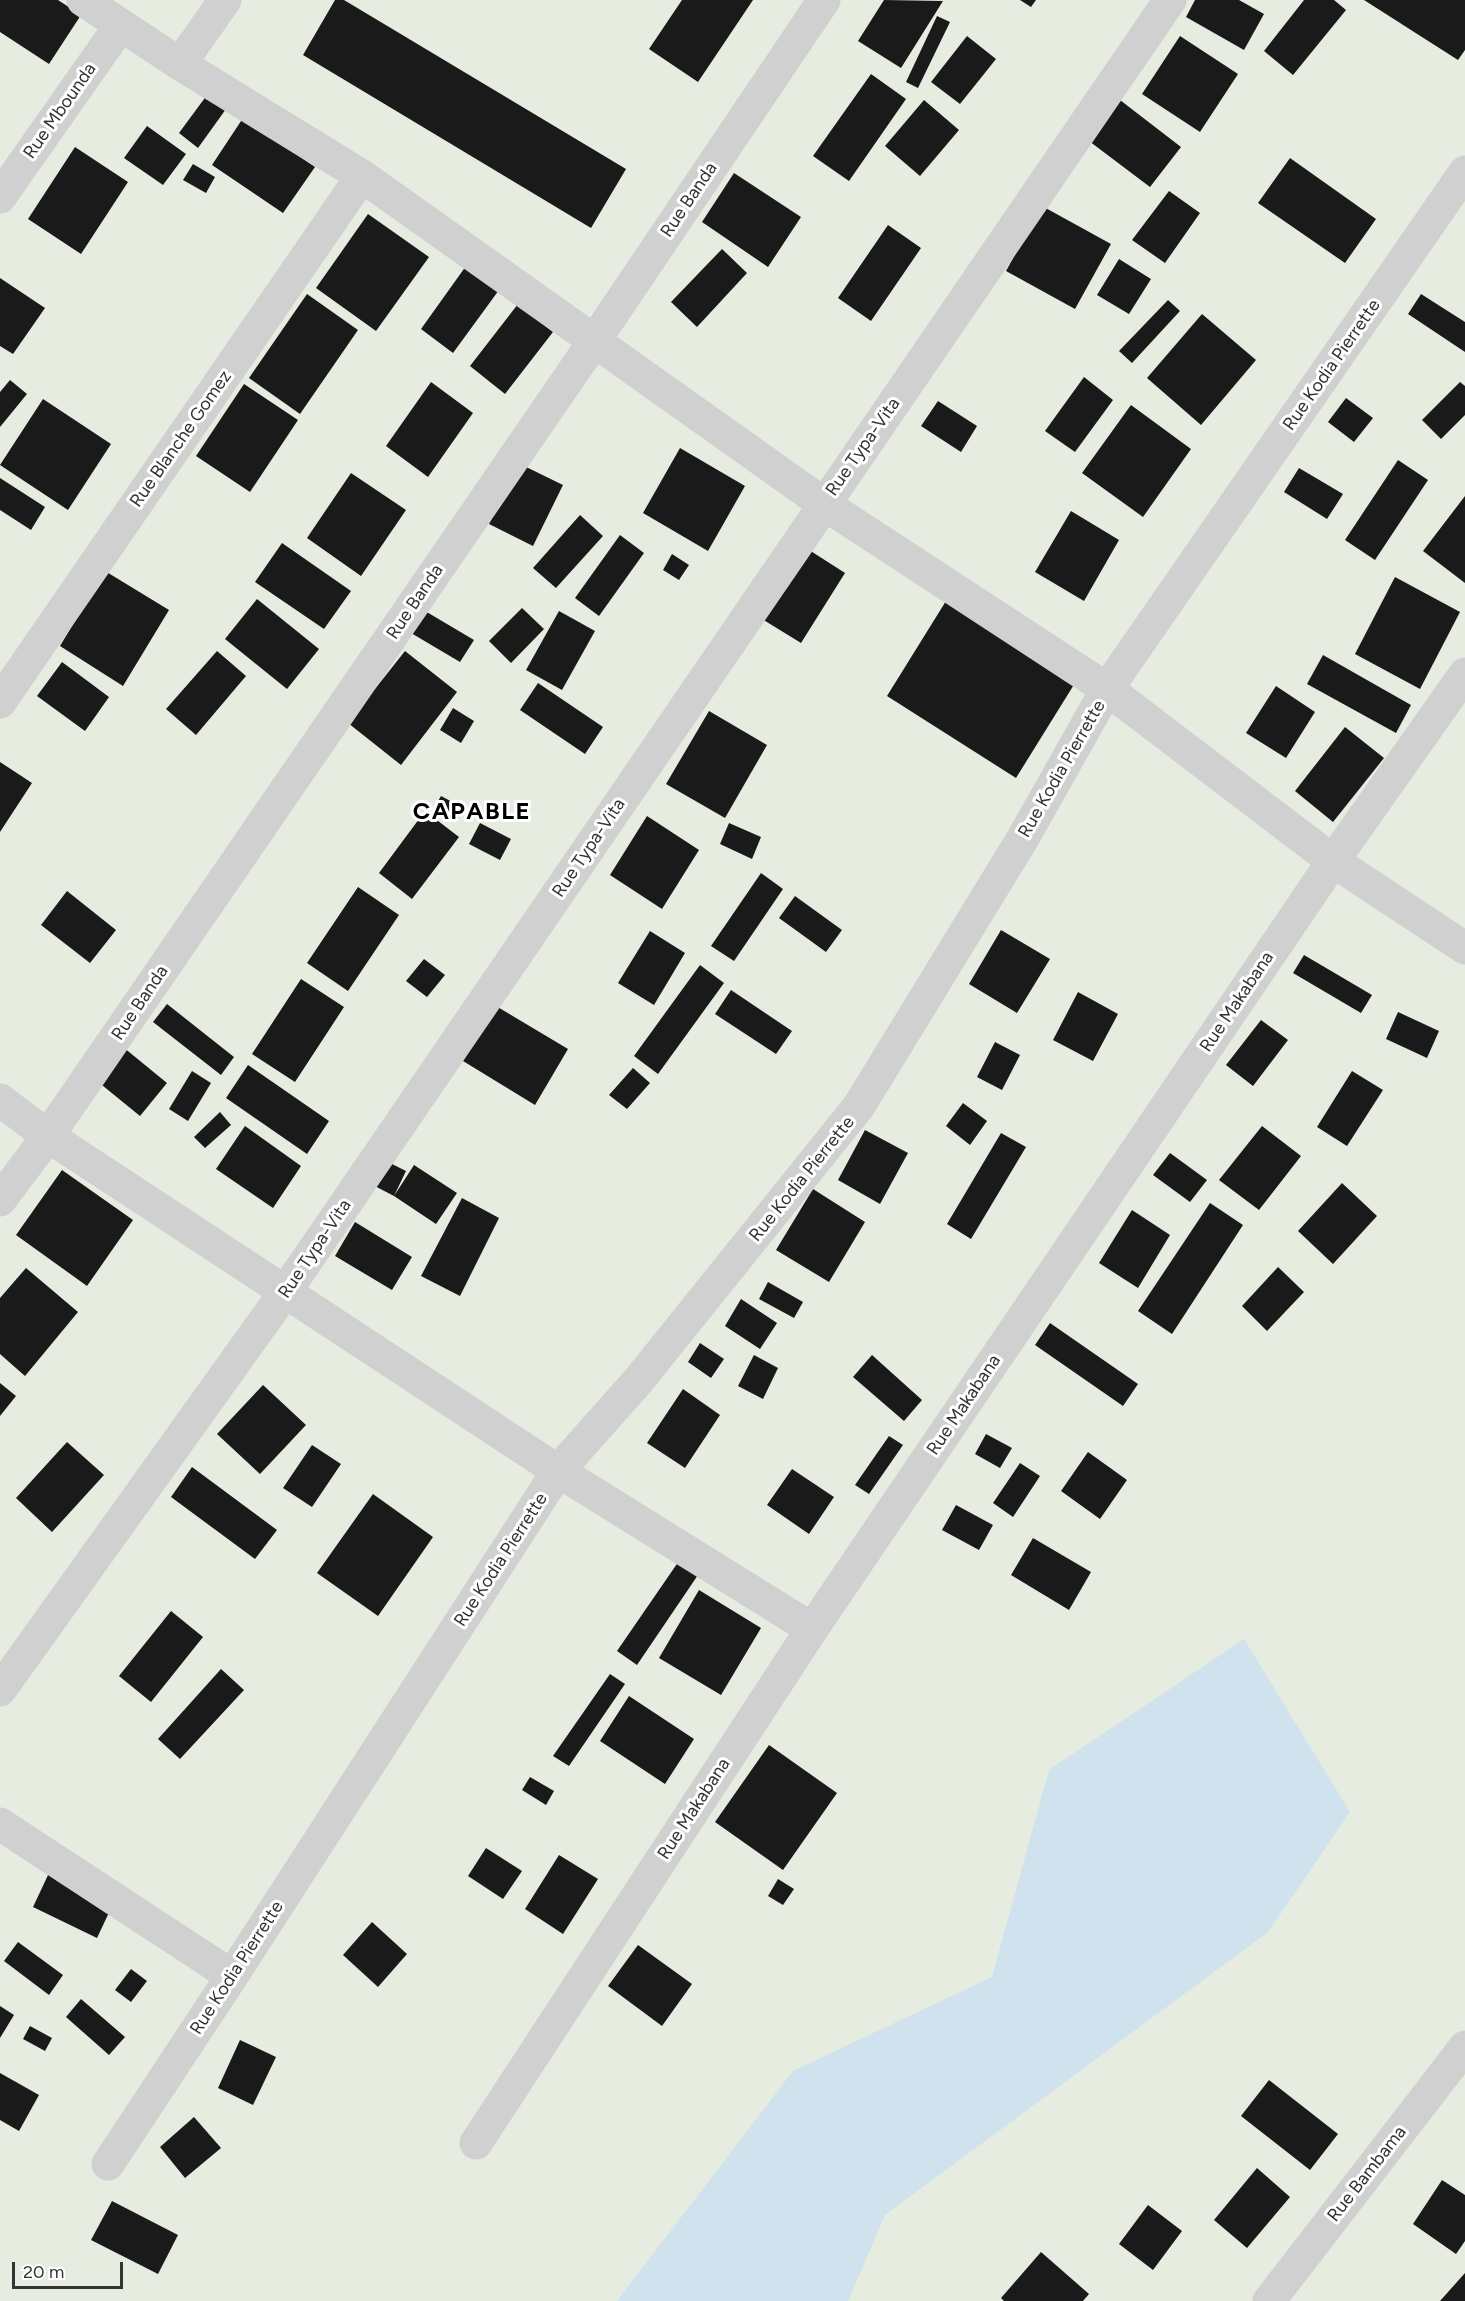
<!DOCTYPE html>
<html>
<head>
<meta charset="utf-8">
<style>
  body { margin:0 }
  #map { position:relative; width:1465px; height:2301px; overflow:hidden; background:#fff; font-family:Figtree,sans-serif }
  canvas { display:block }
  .scale { position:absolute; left:12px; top:2262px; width:111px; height:27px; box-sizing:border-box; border:3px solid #333; border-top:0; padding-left:8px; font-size:18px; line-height:21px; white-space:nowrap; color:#333; -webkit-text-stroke:4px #fff; paint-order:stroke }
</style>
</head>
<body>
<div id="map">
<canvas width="1465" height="2301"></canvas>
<div class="scale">20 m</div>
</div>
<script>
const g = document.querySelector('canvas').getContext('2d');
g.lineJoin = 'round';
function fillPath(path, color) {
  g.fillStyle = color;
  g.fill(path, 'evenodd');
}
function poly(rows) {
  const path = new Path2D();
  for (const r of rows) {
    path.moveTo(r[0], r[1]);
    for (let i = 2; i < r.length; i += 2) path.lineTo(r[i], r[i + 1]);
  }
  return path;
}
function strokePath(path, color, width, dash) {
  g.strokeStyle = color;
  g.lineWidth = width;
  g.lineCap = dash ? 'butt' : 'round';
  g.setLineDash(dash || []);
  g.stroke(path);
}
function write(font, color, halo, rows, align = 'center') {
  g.font = font + ' Figtree,sans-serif';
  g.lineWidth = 6;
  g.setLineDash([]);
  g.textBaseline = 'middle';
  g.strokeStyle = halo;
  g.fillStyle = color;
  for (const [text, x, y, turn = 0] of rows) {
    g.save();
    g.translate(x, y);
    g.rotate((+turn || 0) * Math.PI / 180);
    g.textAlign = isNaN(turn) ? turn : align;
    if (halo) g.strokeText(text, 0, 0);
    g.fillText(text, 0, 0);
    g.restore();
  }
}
fillPath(poly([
  [0,0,1465,0,1465,2301,0,2301]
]), '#e6ecdf');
fillPath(poly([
  [1244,1639,1350,1812,1268,1932,885,2215,848,2301,617,2301,793,2071,992,1977,1049,1770]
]), '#cfe2ee');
fillPath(poly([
  [0,0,58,0,81,15,49,64,0,32],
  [335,0,344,0,626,169,591,228,303,55],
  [682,0,753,0,698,82,649,49],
  [884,0,943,1,901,68,858,41],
  [1020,0,1036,0,1031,7],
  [1195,0,1239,0,1264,14,1244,50,1186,17],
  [1304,0,1334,0,1346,10,1293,75,1264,51],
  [1364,0,1465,0,1465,50,1458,60],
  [937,16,950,22,918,88,906,82],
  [967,36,996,59,960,104,931,82],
  [1180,36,1238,74,1200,132,1142,94],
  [871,74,906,99,849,181,813,156],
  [207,95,226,109,198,148,179,133],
  [924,100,959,130,920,176,885,146],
  [1120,100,1181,147,1150,187,1089,141],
  [243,118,315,167,283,213,212,165],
  [147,126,186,154,163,185,124,158],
  [75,147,128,182,81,254,28,219],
  [1290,158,1376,219,1345,263,1258,203],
  [193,164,215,177,206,193,183,180],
  [734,173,801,217,768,267,702,222],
  [1169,191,1200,213,1165,263,1132,240],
  [1042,206,1111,244,1075,309,1006,271],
  [368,214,429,257,376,331,316,288],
  [888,225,921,248,871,321,838,298],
  [722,249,747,273,697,327,671,302],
  [1119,259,1151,279,1129,314,1097,295],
  [466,266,499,290,453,353,421,329],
  [0,278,45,308,13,354,0,346],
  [307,294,358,330,300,414,249,378],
  [1421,294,1465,322,1465,352,1408,314],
  [1168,300,1180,311,1132,363,1119,351],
  [518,304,553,332,505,394,470,366],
  [1202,314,1256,360,1201,425,1147,378],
  [1084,377,1113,400,1075,452,1045,431],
  [10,380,27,394,0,427,0,392],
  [431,382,473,413,428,477,386,446],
  [1460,382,1465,386,1465,415,1441,439,1422,420],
  [244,384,298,420,250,492,196,456],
  [1346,398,1373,418,1354,442,1328,422],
  [43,399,111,444,68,510,0,465],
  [938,401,977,426,961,452,921,426],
  [1131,405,1191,449,1143,517,1082,473],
  [680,448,745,486,708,551,643,513],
  [1398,460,1428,480,1375,560,1345,540],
  [518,463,563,485,533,546,489,524],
  [1299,468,1343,494,1327,519,1284,492],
  [351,473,406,510,361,576,307,538],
  [0,478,45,507,31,530,0,510],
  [1465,496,1465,583,1423,551],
  [1071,511,1119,540,1084,601,1035,572],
  [580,515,603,536,556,588,533,568],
  [620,535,644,553,599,616,575,598],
  [282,543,351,591,324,629,255,582],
  [806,548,845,573,801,643,762,619],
  [672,554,689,565,679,580,663,570],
  [105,571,169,610,123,686,60,646],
  [1395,577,1460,612,1420,689,1355,654],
  [257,599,319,649,287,689,225,639],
  [946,601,1075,683,1016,778,887,696],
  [420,608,474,640,460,662,406,630],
  [522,608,544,629,511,663,489,641],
  [559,611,595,631,562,690,526,670],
  [217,651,246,676,196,735,166,709],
  [405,651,457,692,401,765,348,723],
  [1323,655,1411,705,1396,733,1307,684],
  [62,662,109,697,85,731,37,696],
  [538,683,603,727,585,754,520,710],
  [1276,686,1315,712,1286,758,1246,733],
  [453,708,474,721,461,743,440,730],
  [709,711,767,745,725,818,666,784],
  [1345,727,1384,758,1333,822,1295,791],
  [0,762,32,783,0,832],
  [441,796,464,808,456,822,433,810],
  [425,811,459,837,412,899,379,873],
  [647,816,699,850,662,909,610,875],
  [480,823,511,839,500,860,469,844],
  [729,823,761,837,752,859,720,844],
  [761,873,783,889,734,961,711,946],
  [358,887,399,915,348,991,307,963],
  [67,891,116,930,90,963,41,925],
  [795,896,842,930,826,952,779,918],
  [1001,930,1050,959,1017,1013,969,984],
  [650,931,685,953,654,1005,618,983],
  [1304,955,1372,995,1361,1013,1293,973],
  [424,959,445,975,427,997,406,981],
  [700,965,724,983,658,1074,634,1056],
  [301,979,344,1007,295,1082,252,1054],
  [731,990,792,1031,776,1054,715,1014],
  [1078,992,1118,1014,1093,1061,1053,1040],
  [167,1004,234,1057,221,1075,153,1022],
  [496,1006,568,1049,535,1105,463,1061],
  [1398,1012,1439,1031,1427,1058,1386,1039],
  [1261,1020,1288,1040,1253,1086,1226,1065],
  [995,1042,1020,1055,1002,1090,977,1077],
  [123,1047,167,1083,140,1116,97,1081],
  [248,1065,329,1121,307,1154,226,1098],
  [633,1068,650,1083,627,1109,609,1095],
  [192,1071,211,1083,188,1121,169,1109],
  [1352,1071,1383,1090,1347,1146,1317,1127],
  [963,1103,987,1121,970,1145,946,1126],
  [220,1112,231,1125,205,1148,194,1137],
  [245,1126,301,1166,273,1208,216,1169],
  [1262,1126,1301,1156,1259,1210,1219,1180],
  [865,1130,908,1153,880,1204,838,1180],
  [1001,1133,1026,1147,971,1239,947,1224],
  [1170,1153,1207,1180,1190,1202,1153,1175],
  [380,1158,406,1171,394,1196,367,1182],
  [414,1165,457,1193,436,1224,394,1196],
  [62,1170,133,1220,87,1286,16,1235],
  [1342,1183,1377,1216,1333,1264,1298,1231],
  [813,1189,865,1222,829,1282,776,1250],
  [462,1198,499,1218,460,1296,421,1276],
  [1210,1203,1243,1225,1172,1334,1138,1311],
  [1132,1210,1170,1235,1138,1288,1099,1263],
  [355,1222,412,1257,392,1290,335,1256],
  [1278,1267,1304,1292,1267,1331,1242,1306],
  [26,1268,78,1312,25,1376,0,1354,0,1298],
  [768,1282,803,1302,794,1318,759,1299],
  [741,1299,777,1323,760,1349,725,1326],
  [1050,1323,1138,1384,1123,1406,1035,1345],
  [700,1343,724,1359,711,1378,688,1362],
  [754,1355,778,1368,763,1399,738,1386],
  [872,1355,922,1400,904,1421,853,1377],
  [0,1383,16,1396,0,1416],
  [263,1385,306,1425,260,1474,217,1434],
  [683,1389,720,1415,685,1468,647,1443],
  [986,1434,1012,1448,1000,1468,975,1454],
  [889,1436,903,1445,869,1494,855,1485],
  [67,1442,104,1475,52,1532,16,1498],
  [312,1445,341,1464,312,1507,283,1488],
  [1088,1452,1127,1480,1100,1519,1061,1491],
  [1020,1463,1040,1476,1013,1517,993,1503],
  [192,1467,277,1530,255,1559,171,1497],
  [792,1469,834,1497,809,1534,767,1505],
  [373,1494,433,1537,378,1616,317,1573],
  [956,1505,993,1525,979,1550,942,1530],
  [1033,1538,1091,1572,1069,1610,1011,1575],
  [681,1558,700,1572,637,1665,617,1651],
  [699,1590,761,1628,721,1695,659,1658],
  [171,1611,203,1637,151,1702,119,1676],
  [221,1669,244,1690,180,1759,158,1739],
  [610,1674,625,1684,569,1766,553,1756],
  [629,1696,694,1739,665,1784,600,1741],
  [769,1745,837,1793,783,1870,715,1822],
  [530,1777,554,1791,546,1805,522,1790],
  [486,1848,522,1871,503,1899,468,1876],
  [559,1855,598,1879,563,1934,525,1909],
  [49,1873,113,1904,97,1938,33,1907],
  [778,1879,794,1889,783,1905,768,1896],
  [372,1922,407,1954,378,1987,343,1955],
  [18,1942,63,1975,49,1995,4,1961],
  [638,1945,692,1984,662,2026,608,1986],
  [131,1969,147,1981,131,2002,115,1990],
  [81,1999,125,2037,109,2055,66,2017],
  [0,2006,14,2015,0,2038],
  [30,2026,52,2038,45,2051,23,2039],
  [240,2040,276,2057,253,2105,218,2088],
  [0,2073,39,2095,19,2131,0,2120],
  [1269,2080,1338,2134,1310,2170,1241,2116],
  [194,2117,221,2148,185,2178,160,2147],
  [1257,2168,1290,2197,1247,2248,1214,2220],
  [1442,2180,1465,2195,1465,2241,1456,2254,1413,2224],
  [112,2201,178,2235,158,2274,91,2240],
  [1148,2205,1182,2231,1153,2270,1119,2244],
  [1041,2252,1089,2294,1083,2301,1004,2301,1001,2298],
  [1465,2273,1465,2301,1440,2301]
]), '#1a1a1a');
strokePath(poly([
  [83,0,180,64,362,176,824,504,1107,689,1333,861,1465,948],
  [180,64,225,0],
  [0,197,120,26],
  [0,702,362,176],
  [0,1100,48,1136,558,1471,812,1629],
  [0,1200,48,1136,595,340,824,0],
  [0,1690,285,1292,1170,0],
  [0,1824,232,1976],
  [476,2143,812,1629,1333,861,1465,674],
  [108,2164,232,1976,558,1471,638,1381,859,1106,1023,838,1107,689,1465,172],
  [1269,2301,1465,2047]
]), '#d0d0d0', 33);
write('18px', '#333', '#fff', [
  ["Rue Mbounda",60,111,-55],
  ["Rue Banda",689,200,-56],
  ["Rue Kodia Pierrette",1332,365,-55],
  ["Rue Blanche Gomez",181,439,-55],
  ["Rue Typa-Vita",863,447,-55],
  ["Rue Banda",415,602,-56],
  ["Rue Kodia Pierrette",1062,769,-60],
  ["Rue Typa-Vita",589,848,-56],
  ["Rue Makabana",1237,1002,-56],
  ["Rue Banda",140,1003,-56],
  ["Rue Kodia Pierrette",802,1179,-51],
  ["Rue Typa-Vita",315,1249,-56],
  ["Rue Makabana",964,1405,-56],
  ["Rue Kodia Pierrette",501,1560,-57],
  ["Rue Makabana",694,1809,-57],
  ["Rue Kodia Pierrette",237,1968,-57],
  ["Rue Bambama",1367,2174,-52]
]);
g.letterSpacing = '1.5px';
write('bold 24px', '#000', '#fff', [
  ["CAPABLE",472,812]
]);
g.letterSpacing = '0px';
</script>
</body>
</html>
